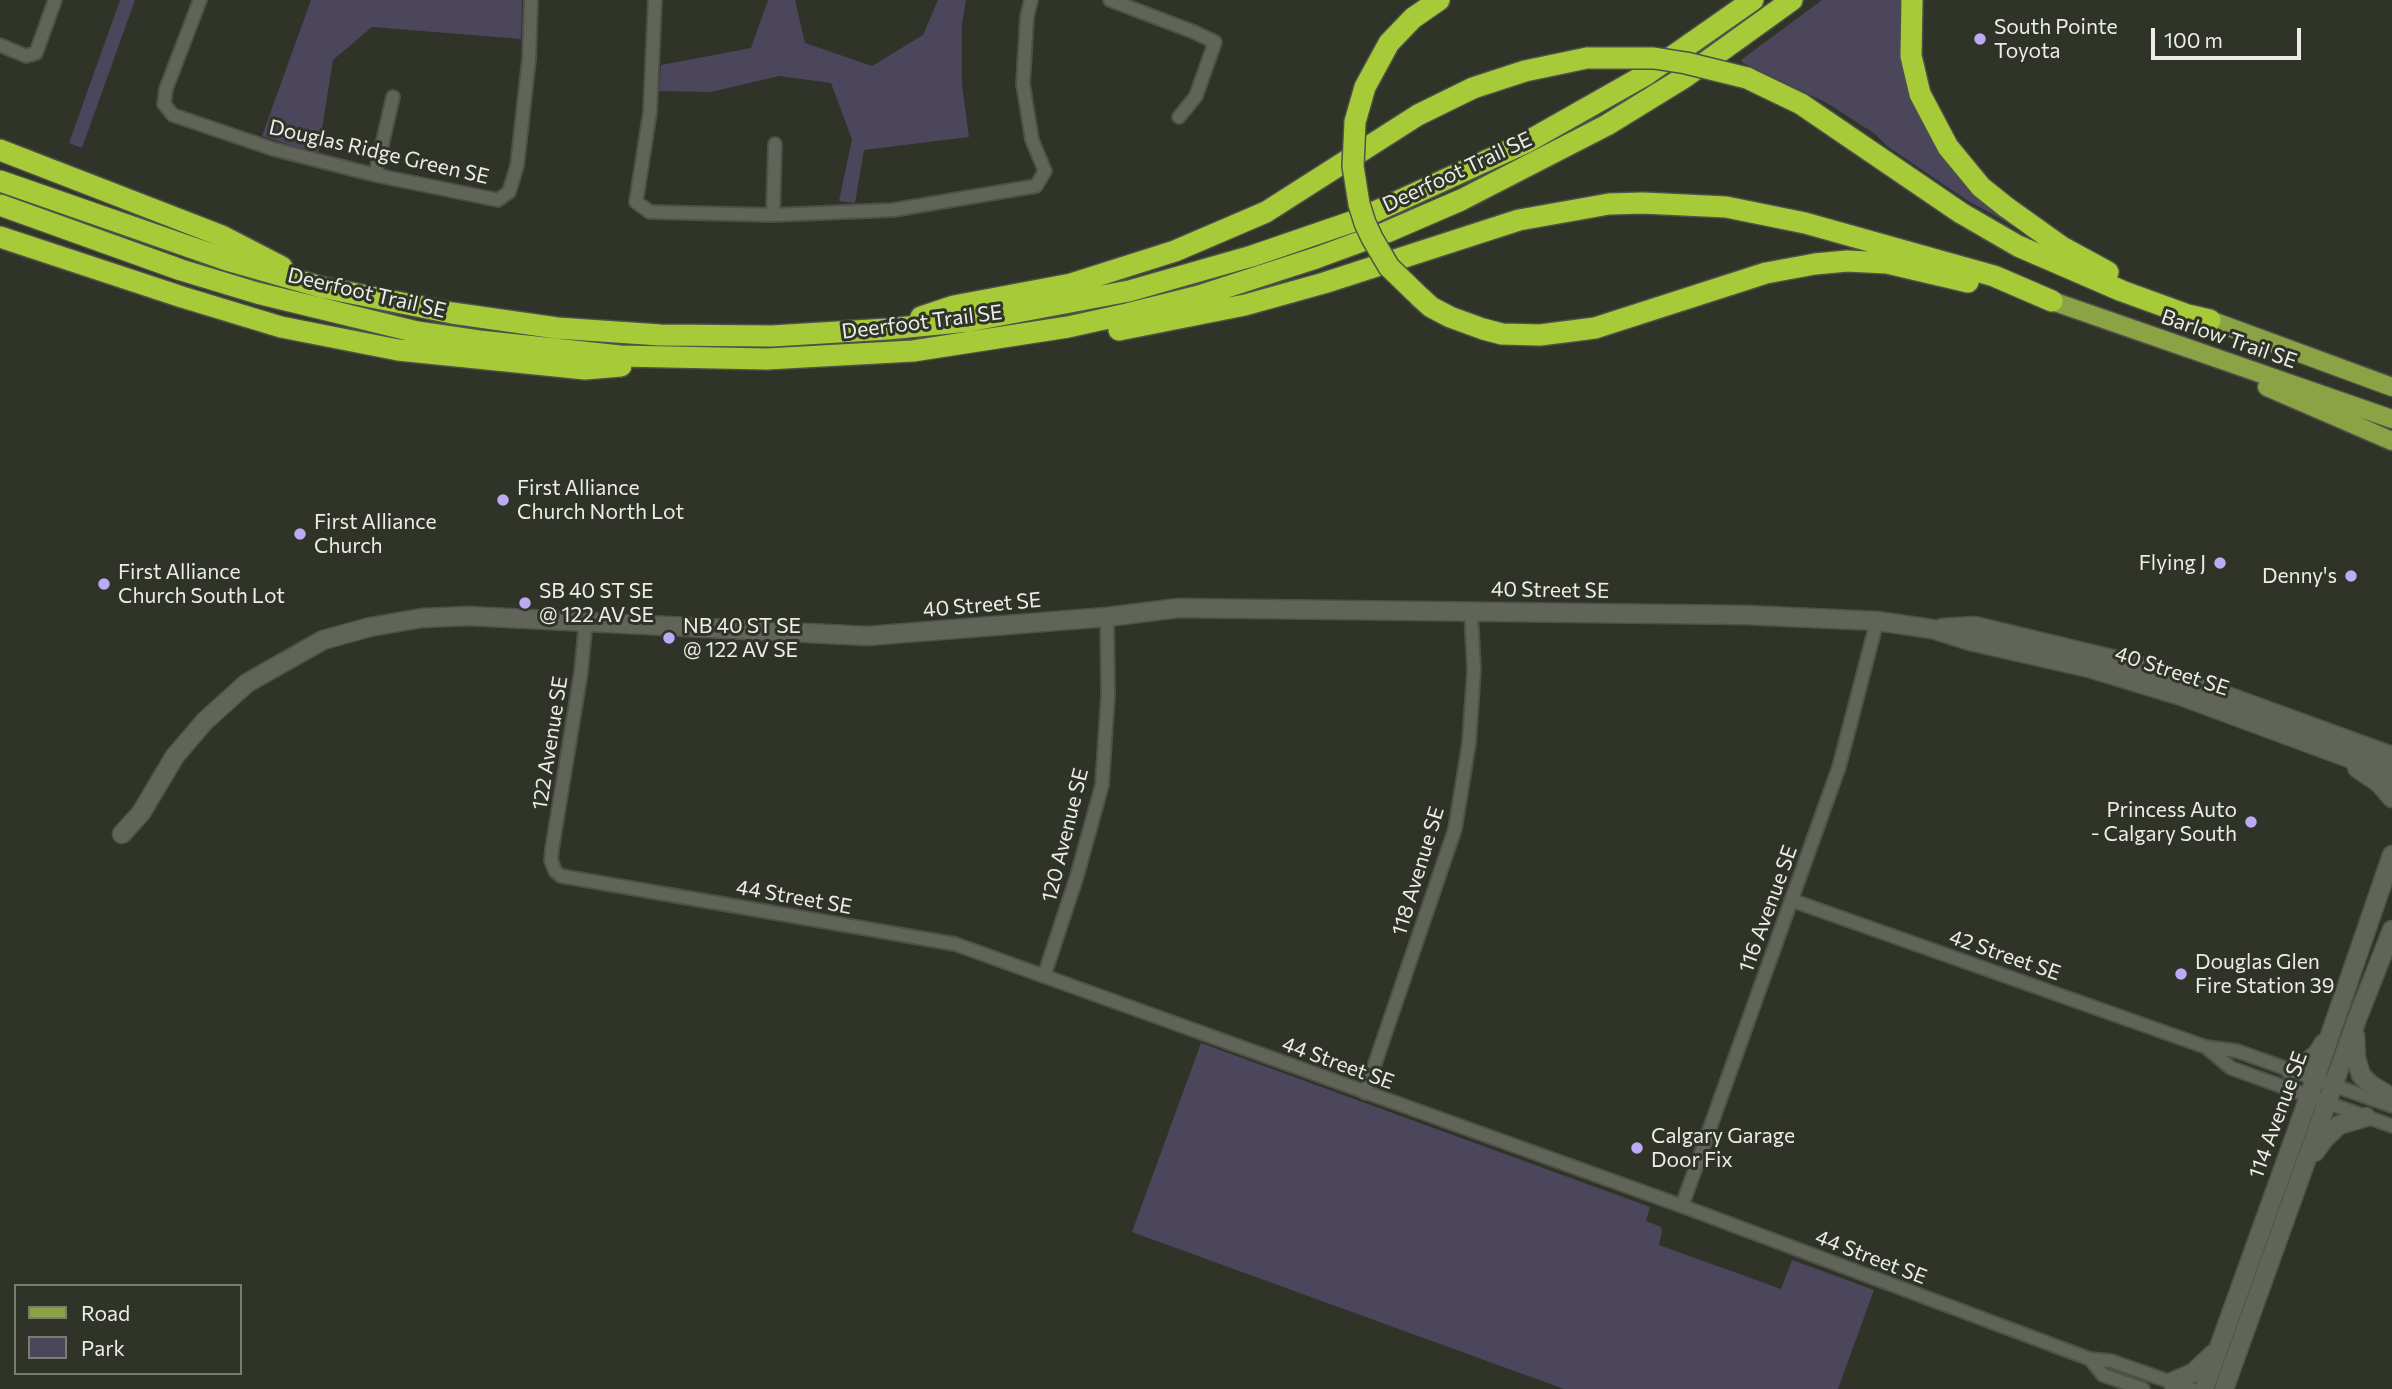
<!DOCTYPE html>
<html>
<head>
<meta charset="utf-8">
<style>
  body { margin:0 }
  #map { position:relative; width:2392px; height:1389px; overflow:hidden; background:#2f3328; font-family:Commissioner,sans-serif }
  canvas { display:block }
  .legend { position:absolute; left:14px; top:1284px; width:228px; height:91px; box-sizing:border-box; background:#2f3328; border:2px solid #7a7d74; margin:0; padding:9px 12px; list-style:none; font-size:21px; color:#ebede6 }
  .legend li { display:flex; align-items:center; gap:14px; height:35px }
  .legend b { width:35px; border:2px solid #7a7d74 }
  .scale { position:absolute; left:2151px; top:28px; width:150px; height:32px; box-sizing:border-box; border:4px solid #ebede6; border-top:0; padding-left:9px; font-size:21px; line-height:24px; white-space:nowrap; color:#ebede6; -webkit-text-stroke:5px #2f3328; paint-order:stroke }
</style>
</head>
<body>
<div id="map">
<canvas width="2392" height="1389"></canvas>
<ul class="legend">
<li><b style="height:9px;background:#8ba245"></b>Road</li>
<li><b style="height:19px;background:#4b465c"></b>Park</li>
</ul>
<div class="scale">100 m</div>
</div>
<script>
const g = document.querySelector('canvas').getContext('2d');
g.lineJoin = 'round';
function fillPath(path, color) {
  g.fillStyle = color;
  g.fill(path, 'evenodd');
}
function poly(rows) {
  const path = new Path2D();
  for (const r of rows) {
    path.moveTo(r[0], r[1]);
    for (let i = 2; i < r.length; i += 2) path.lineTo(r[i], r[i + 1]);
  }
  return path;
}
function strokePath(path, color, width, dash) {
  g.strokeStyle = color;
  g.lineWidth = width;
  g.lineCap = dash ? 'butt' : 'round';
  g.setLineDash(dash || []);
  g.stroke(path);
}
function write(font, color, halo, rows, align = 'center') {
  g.font = font + ' Commissioner,sans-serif';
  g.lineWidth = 6;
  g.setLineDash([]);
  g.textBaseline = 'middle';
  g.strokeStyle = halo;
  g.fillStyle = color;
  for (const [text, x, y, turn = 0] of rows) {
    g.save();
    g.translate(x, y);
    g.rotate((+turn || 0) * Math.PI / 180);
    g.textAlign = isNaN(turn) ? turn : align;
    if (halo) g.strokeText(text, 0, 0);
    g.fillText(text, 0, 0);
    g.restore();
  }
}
fillPath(poly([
  [120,0,135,0,82,148,69,143],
  [311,0,522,0,521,39,372,27,333,60,318,154,262,136],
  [768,0,795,0,805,43,872,66,923,35,938,0,966,0,962,24,962,85,969,137,864,150,855,203,839,201,852,139,831,83,779,76,711,92,659,91,661,65,751,48],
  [1822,0,1905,0,1919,103,2024,227,2022,231,1965,199,1887,146,1875,134,1827,103,1743,63,1741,60],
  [1201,1043,1650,1207,1646,1221,1661,1227,1662,1231,1659,1245,1781,1289,1792,1260,1874,1290,1838,1389,1564,1389,1132,1232]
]), '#4b465c');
const street = poly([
  [200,0,166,89,164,104,173,115,273,149,375,175,498,200,509,192,517,166,529,59,531,0],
  [655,0,650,112,636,202,650,212,773,215,893,210,1036,186,1045,171,1032,140,1023,84,1027,17,1031,0],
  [1110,0,1194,32,1215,42,1196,96,1179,117],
  [0,45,26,56,36,53,55,0],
  [375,175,393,97],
  [773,215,775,144],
  [586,620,581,672,552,849,551,860,555,871,561,876,955,944,1682,1206,2090,1359,2111,1361,2191,1389],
  [1791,900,2206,1047,2237,1051,2392,1106],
  [1044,976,1077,876,1102,785,1108,695,1107,617],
  [2206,1047,2231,1068,2392,1126],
  [1365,1093,1455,829,1469,743,1474,670,1471,612],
  [1682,1206,1839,767,1877,621],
  [2090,1359,2103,1375,2143,1389]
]);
const secondary = poly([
  [1942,628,1975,626,2153,669,2392,756],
  [2357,768,2379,783,2392,798],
  [122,834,141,813,175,756,205,721,247,683,323,640,370,627,422,618,468,616,867,636,1107,617,1178,608,1746,615,1877,621,1932,629,1970,641,2089,668,2181,696,2392,774],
  [2355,1036,2356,1058,2361,1075,2370,1084,2392,1098],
  [2290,1070,2304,1064,2317,1054,2324,1043],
  [2315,1152,2325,1138,2339,1125,2366,1117],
  [2172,1382,2193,1373,2213,1354],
  [2204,1389,2304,1111,2392,855],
  [2224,1389,2357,1019,2392,930]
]);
const primary = poly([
  [2052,301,2392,419],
  [2210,320,2392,387],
  [2267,387,2392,441]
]);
const highway = poly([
  [1912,0,1911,56,1920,94,1948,147,1981,187,2006,207,2062,247,2108,272],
  [1747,78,1801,104,1961,213,2018,246,2122,291,2188,315,2210,320],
  [1355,122,1365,87,1389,43,1413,18,1439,0],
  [0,150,222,236,282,267],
  [0,181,230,261,321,287,452,313,557,328,660,335,772,336,888,329,969,321,1129,291,1252,256,1357,220,1525,143,1647,74,1753,0],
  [0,205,181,270,257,293,417,332,479,341,620,356,767,359,913,351,1068,327,1127,314,1199,296,1316,258,1387,232,1461,200,1607,125,1685,77,1792,0],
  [0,237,182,297,281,327,398,350,585,369,621,366],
  [1420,297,1431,307,1450,317,1483,329,1502,334,1540,335,1595,328,1766,273,1815,264,1847,261,1887,263,1968,282],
  [921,317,954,306,1071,284,1175,251,1266,212,1418,115,1473,88,1525,71,1587,58],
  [1119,330,1245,305,1324,283,1519,220,1609,204,1643,203,1726,207,1805,223,1994,276,2052,301]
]);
strokePath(street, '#4e5148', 16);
strokePath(secondary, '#4e5148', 21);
strokePath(primary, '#4e5148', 21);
strokePath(highway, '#4e5148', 24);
strokePath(street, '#606459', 12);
strokePath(secondary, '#606459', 18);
strokePath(primary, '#8ba245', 18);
strokePath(highway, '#a7cb38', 21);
const highwayBridge = poly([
  [1587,58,1654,58,1686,63,1747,78],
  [1355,122,1353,166,1359,204,1365,223,1372,238,1389,267,1420,297]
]);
strokePath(highwayBridge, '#4e5148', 24, []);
strokePath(highwayBridge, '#a7cb38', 21);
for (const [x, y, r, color] of [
  [1980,39,7,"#bcaaf5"],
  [503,500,7,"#bcaaf5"],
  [300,534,7,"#bcaaf5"],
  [2220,563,7,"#bcaaf5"],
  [2351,576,7,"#bcaaf5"],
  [104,584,7,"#bcaaf5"],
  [525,603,7,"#bcaaf5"],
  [669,638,7,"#bcaaf5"],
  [2251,822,7,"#bcaaf5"],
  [2181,974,7,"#bcaaf5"],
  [1637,1148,7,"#bcaaf5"]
]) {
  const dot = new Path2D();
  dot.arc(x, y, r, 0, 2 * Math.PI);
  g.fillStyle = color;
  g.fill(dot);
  strokePath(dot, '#2f3328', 2.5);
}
write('21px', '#ebede6', '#2f3328', [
  ["South Pointe",1994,27],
  ["Toyota",1994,51],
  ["First Alliance",517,488],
  ["Church North Lot",517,512],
  ["First Alliance",314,522],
  ["Church",314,546],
  ["Flying J",2206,563,"right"],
  ["First Alliance",118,572],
  ["Church South Lot",118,596],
  ["Denny's",2337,576,"right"],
  ["SB 40 ST SE",539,591],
  ["@ 122 AV SE",539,615],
  ["NB 40 ST SE",683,626],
  ["@ 122 AV SE",683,650],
  ["Princess Auto",2237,810,"right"],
  ["- Calgary South",2237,834,"right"],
  ["Douglas Glen",2195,962],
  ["Fire Station 39",2195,986],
  ["Calgary Garage",1651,1136],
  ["Door Fix",1651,1160]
], 'left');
write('21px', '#ebede6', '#2f3328', [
  ["Douglas Ridge Green SE",379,152,13],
  ["Deerfoot Trail SE",1457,172,-25],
  ["Deerfoot Trail SE",367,293,13],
  ["Deerfoot Trail SE",922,322,-7],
  ["Barlow Trail SE",2229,339,19],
  ["40 Street SE",1550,590,1],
  ["40 Street SE",982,605,-5],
  ["40 Street SE",2172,671,18],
  ["122 Avenue SE",550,743,-81],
  ["120 Avenue SE",1065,835,-76],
  ["118 Avenue SE",1418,871,-73],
  ["44 Street SE",794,897,10],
  ["116 Avenue SE",1768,909,-70],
  ["42 Street SE",2005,955,19],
  ["44 Street SE",1338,1063,20],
  ["114 Avenue SE",2278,1115,-70],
  ["44 Street SE",1871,1257,21]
]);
</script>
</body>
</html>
